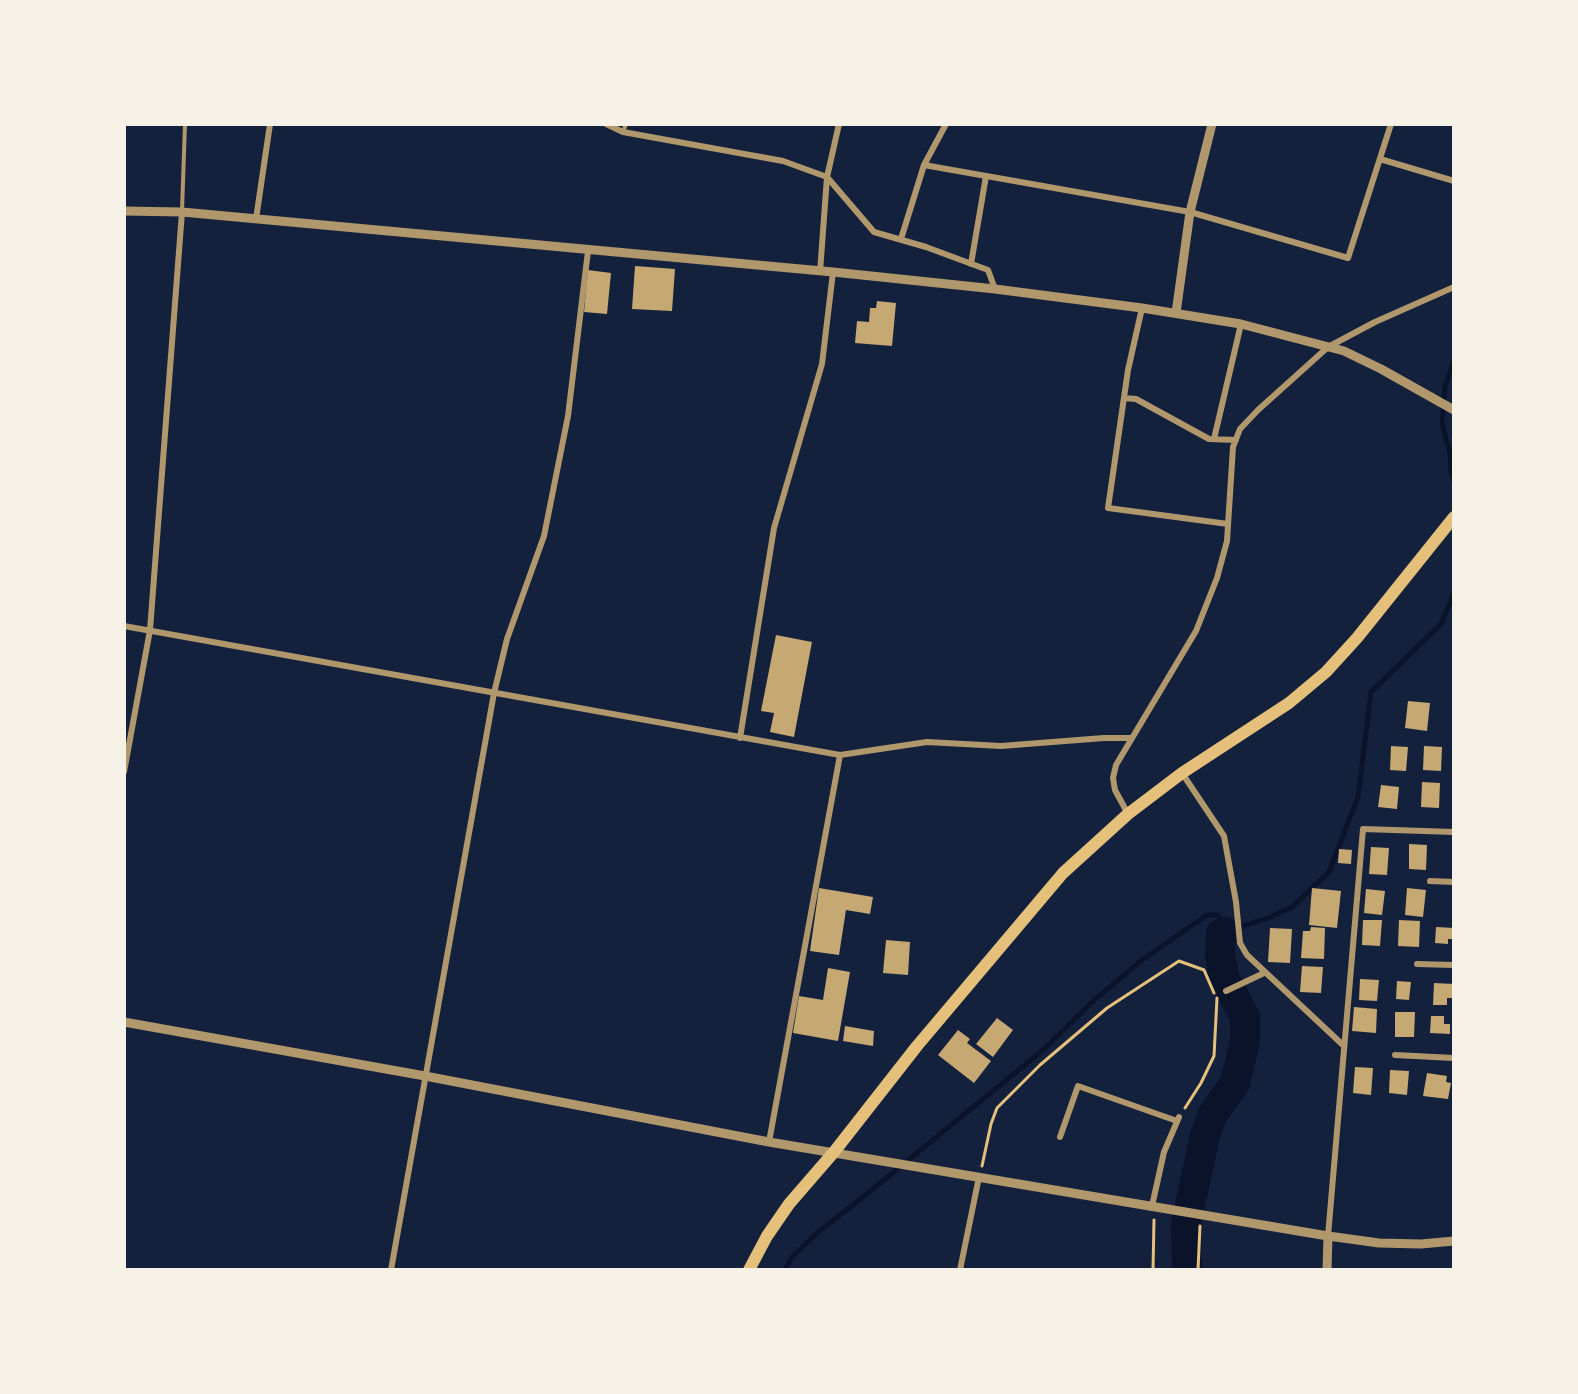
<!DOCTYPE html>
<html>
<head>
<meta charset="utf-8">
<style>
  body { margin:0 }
  #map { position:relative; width:1578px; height:1394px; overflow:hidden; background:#14213d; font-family:Jost,sans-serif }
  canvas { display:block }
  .frame { position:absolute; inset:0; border:126px solid #f6f1e7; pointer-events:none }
</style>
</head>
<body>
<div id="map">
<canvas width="1578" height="1394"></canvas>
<div class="frame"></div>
</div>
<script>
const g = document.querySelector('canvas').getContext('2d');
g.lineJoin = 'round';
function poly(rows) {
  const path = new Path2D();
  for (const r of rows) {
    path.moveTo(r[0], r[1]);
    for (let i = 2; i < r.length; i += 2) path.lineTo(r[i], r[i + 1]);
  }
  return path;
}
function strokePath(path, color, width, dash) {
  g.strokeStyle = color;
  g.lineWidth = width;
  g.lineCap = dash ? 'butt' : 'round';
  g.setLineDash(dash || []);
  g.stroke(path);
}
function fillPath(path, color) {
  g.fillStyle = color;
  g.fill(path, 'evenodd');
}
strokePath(poly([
  [1454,361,1445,386,1442,423,1450,453,1451,472,1454,482],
  [785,1270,792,1257,817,1233,868,1193,1043,1050,1092,1002,1142,960,1207,915,1218,915,1225,932,1268,918,1292,907,1329,872,1358,797,1371,692,1441,624,1454,593]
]), '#0b132b', 5);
strokePath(poly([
  [1187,1270,1186,1224,1205,1135,1213,1114,1235,1083,1245,1041,1245,1017,1224,977,1220,955,1221,934,1225,932]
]), '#0b132b', 30);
fillPath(poly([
  [635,266,675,269,672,311,632,309],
  [588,270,611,273,607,314,584,312],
  [877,301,896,303,892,346,855,343,857,321,869,322,870,308,876,308],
  [776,635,812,642,794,737,770,732,774,713,761,711],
  [1408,701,1430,703,1427,731,1405,728],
  [1391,746,1408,747,1406,771,1390,770],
  [1424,746,1442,747,1441,771,1423,770],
  [1422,782,1440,783,1439,808,1421,807],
  [1381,785,1399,787,1397,809,1378,807],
  [1409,844,1427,845,1426,870,1409,869],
  [1371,847,1389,848,1387,875,1369,874],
  [1339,849,1352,850,1351,864,1338,863],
  [819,888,873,897,870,914,846,910,839,955,810,951],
  [1312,888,1341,891,1337,928,1309,925],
  [1407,888,1426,890,1423,917,1405,915],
  [1366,889,1385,891,1382,915,1364,913],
  [1363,920,1382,920,1380,946,1362,945],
  [1399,920,1420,921,1419,947,1398,946],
  [1311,927,1325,928,1324,959,1301,958,1303,931,1310,931],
  [1436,927,1454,928,1454,939,1448,939,1448,944,1435,943],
  [1270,928,1292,929,1290,963,1268,962],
  [886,940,910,942,908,975,883,973],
  [1302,966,1323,967,1321,993,1300,992],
  [828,968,850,972,838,1041,793,1033,799,996,823,1000],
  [1360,979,1379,980,1377,1001,1359,1000],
  [1397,981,1411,982,1409,1000,1396,999],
  [1434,983,1454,984,1454,998,1447,998,1447,1005,1433,1005],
  [1354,1007,1377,1009,1376,1033,1352,1031],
  [1395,1012,1415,1012,1414,1037,1395,1037],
  [1431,1016,1444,1016,1444,1024,1450,1024,1450,1034,1430,1033],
  [997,1018,1013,1030,993,1057,976,1044],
  [845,1026,874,1031,873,1046,843,1041],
  [958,1030,970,1039,967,1043,991,1061,974,1083,938,1055],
  [1355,1067,1373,1068,1371,1095,1353,1093],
  [1390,1070,1409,1071,1407,1095,1389,1093],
  [1427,1073,1447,1076,1446,1082,1451,1083,1448,1099,1423,1096]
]), '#c6a872');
strokePath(poly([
  [1185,1108,1201,1083,1214,1056,1217,998],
  [982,1166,991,1124,997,1108,1040,1065,1107,1008,1179,961,1204,970,1214,993],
  [1153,1270,1154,1220],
  [1198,1270,1200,1226]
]), '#e5c07b', 3);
strokePath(poly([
  [623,132,626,124],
  [182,211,185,124]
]), '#b1986c', 4);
strokePath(poly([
  [606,124,623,132,783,161,827,177,874,232,926,247,988,270,995,289],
  [1380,159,1454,181],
  [924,165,1190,212,1348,258,1391,124],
  [256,219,270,124],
  [901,239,924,165,946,124],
  [971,264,986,176],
  [820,272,827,177,839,124],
  [1142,308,1128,370,1108,508,1228,524],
  [1124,398,1136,399,1209,439,1236,440],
  [1214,439,1241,324],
  [124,626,840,755,927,742,1001,746,1104,738,1131,738],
  [740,738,774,528,822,364,833,272],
  [124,772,150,630,182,212],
  [1182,773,1224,836,1236,902,1240,943,1247,955,1344,1046],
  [1128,814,1115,790,1113,778,1116,765,1196,631,1217,578,1227,541,1233,447,1240,429,1258,410,1328,347,1375,322,1454,287],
  [1430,881,1454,882],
  [1417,964,1454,965],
  [1226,991,1264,973],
  [1395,1055,1454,1058],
  [1060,1137,1078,1086,1177,1121],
  [769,1142,840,755],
  [1152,1206,1164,1152,1179,1117],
  [1328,1236,1363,829,1454,832],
  [391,1270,494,693,507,639,544,536,568,416,588,251],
  [960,1270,979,1177]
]), '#b1986c', 6);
strokePath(poly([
  [124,211,182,212,833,272,995,289,1142,308,1241,324,1344,351,1381,369,1454,410],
  [1176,313,1190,212,1212,124],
  [124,1022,425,1076,769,1142,1328,1236,1379,1243,1421,1244,1454,1241],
  [1327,1270,1328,1236]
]), '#b1986c', 9);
strokePath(poly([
  [749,1270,767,1236,789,1204,834,1152,917,1046,1063,873,1128,814,1182,773,1289,703,1326,672,1357,638,1454,517]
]), '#e5c07b', 12);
</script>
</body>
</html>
